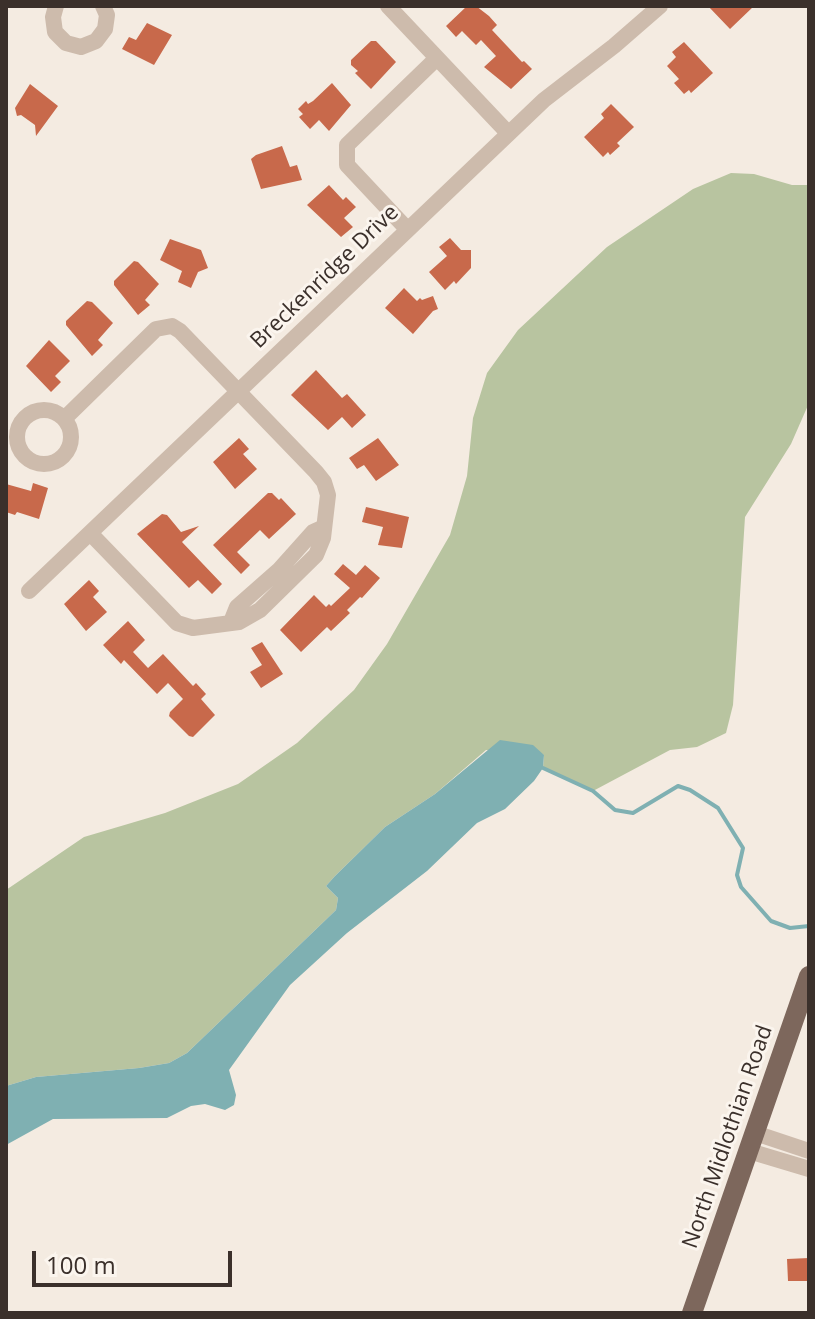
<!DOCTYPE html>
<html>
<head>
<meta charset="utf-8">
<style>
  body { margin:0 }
  #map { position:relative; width:815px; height:1319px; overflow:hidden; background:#f4ebe1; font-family:"Open Sans",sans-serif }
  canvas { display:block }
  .frame { position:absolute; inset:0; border:8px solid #3b302b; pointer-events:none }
  .scale { position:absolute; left:32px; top:1251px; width:200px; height:36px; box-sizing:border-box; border:4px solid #3b302b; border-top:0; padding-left:10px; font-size:24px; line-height:28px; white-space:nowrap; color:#3b302b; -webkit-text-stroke:6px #fbf5ee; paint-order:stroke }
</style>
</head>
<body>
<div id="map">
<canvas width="815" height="1319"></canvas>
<div class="frame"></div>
<div class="scale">100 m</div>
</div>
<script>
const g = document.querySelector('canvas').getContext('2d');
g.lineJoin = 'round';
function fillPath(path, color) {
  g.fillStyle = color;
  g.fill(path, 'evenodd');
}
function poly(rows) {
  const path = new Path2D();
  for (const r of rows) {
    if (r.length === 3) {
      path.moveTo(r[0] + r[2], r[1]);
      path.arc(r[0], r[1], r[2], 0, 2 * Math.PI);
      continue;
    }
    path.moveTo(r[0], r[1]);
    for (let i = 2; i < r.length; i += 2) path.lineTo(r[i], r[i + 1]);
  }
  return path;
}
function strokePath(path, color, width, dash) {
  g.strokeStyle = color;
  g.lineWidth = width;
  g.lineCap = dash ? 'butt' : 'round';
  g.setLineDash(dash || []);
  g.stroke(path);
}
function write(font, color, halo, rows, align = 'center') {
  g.font = font + ' "Open Sans",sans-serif';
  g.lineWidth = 6;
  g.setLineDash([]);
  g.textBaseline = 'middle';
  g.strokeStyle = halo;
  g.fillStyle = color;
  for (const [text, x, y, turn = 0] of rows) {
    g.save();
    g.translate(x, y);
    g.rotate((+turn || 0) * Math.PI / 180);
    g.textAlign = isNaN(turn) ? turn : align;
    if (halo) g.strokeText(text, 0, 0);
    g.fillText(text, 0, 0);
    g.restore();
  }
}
fillPath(poly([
  [731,173,754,174,792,185,809,185,809,403,791,444,745,517,733,705,726,733,697,747,670,750,593,791,543,768,544,755,486,750,435,794,385,827,335,876,326,886,338,898,336,910,187,1053,169,1063,139,1068,36,1077,6,1086,6,890,84,837,165,813,238,784,297,743,354,690,387,644,450,535,467,476,473,418,487,373,518,330,607,247,693,189]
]), '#b8c4a0');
fillPath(poly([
  [500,740,533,745,544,755,543,768,534,781,505,809,477,823,427,871,347,933,290,985,229,1070,236,1095,234,1105,225,1110,205,1104,191,1106,167,1118,53,1119,6,1145,6,1086,36,1077,139,1068,169,1063,187,1053,336,910,338,898,326,886,335,876,385,827,435,794]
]), '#7fb0b2');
strokePath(poly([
  [543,768,593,791,615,810,633,813,678,786,690,790,718,808,743,848,737,875,741,887,771,921,790,928,809,926]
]), '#7fb0b2', 4);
fillPath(poly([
  [467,6,476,6,489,16,497,25,492,30,522,62,524,61,532,69,511,89,484,67,496,56,481,40,476,45,462,31,456,37,446,26],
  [708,6,754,6,730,29],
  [147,23,172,35,154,65,122,49,129,37,136,40],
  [371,41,376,41,396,62,371,89,355,73,358,71,351,65,351,60],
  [684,42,713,73,691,93,689,90,684,94,674,83,679,79,667,66,676,57,672,52],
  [332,83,351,105,329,131,319,120,310,129,299,117,303,114,298,109,306,101,308,104,313,101],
  [30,84,58,106,36,136,35,125,21,115,17,116,15,108],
  [611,104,634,127,617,143,620,146,610,155,608,152,603,157,584,137,604,118,601,114],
  [282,146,290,167,297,165,302,180,261,189,251,159,256,155],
  [329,185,343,200,346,197,356,207,344,218,353,227,341,237,307,205],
  [450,238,461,250,471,250,471,268,456,284,454,281,445,290,429,272,447,256,439,247],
  [170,239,201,250,208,268,198,272,191,288,178,282,182,271,160,260],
  [134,261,138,262,159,284,145,300,150,305,138,315,114,285,114,281],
  [404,288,417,301,420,298,422,300,433,296,438,309,433,311,413,334,385,308],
  [87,301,92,302,113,323,98,340,103,345,92,356,66,325,66,321],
  [49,340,70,361,55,376,61,382,51,392,26,366],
  [316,370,342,398,347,394,366,415,352,428,342,417,328,430,291,395],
  [239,438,249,449,243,454,257,469,235,489,213,462],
  [378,438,399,465,376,481,364,465,357,469,349,458],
  [33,483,48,488,39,519,17,512,15,515,6,512,6,484,31,491],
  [268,493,272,493,279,500,281,498,296,514,269,539,260,530,237,552,250,565,241,574,213,545],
  [366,507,409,517,402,548,378,545,383,527,362,522],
  [162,514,167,515,181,532,199,526,182,542,222,584,212,594,198,580,189,588,137,534],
  [343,564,356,575,365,565,380,578,362,598,360,597,347,610,350,613,331,631,327,627,301,652,280,630,314,595,326,607,329,604,331,606,350,588,334,574],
  [89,580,99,591,93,597,107,612,86,631,64,604],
  [128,621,145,640,133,652,148,668,163,654,193,686,196,683,206,694,201,699,215,715,193,737,189,736,169,716,170,712,183,699,168,683,157,694,124,660,121,664,103,645],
  [262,642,283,674,261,688,250,672,262,665,251,648],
  [809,1258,809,1281,788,1281,787,1259]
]), '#c8694b');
strokePath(poly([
  [56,6,53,17,55,32,66,43,81,47,96,41,105,29,107,15,103,6],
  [388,6,508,133],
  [407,229,347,165,347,145,437,58],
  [44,437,27],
  [64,419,156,329,172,326,180,331,316,472,324,482,328,495,323,538,316,555,260,610,239,622,193,628,177,623,90,533],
  [29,591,544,100,614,46,660,6],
  [231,622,237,607,279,570,313,532,324,527],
  [755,1133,809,1151],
  [749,1151,809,1169]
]), '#cdbbac', 16);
strokePath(poly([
  [692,1313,809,976]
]), '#7d675c', 20);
write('22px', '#3b302b', '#fbf5ee', [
  ["Breckenridge Drive",325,277,-44],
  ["North Midlothian Road",728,1137,-71]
]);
</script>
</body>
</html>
